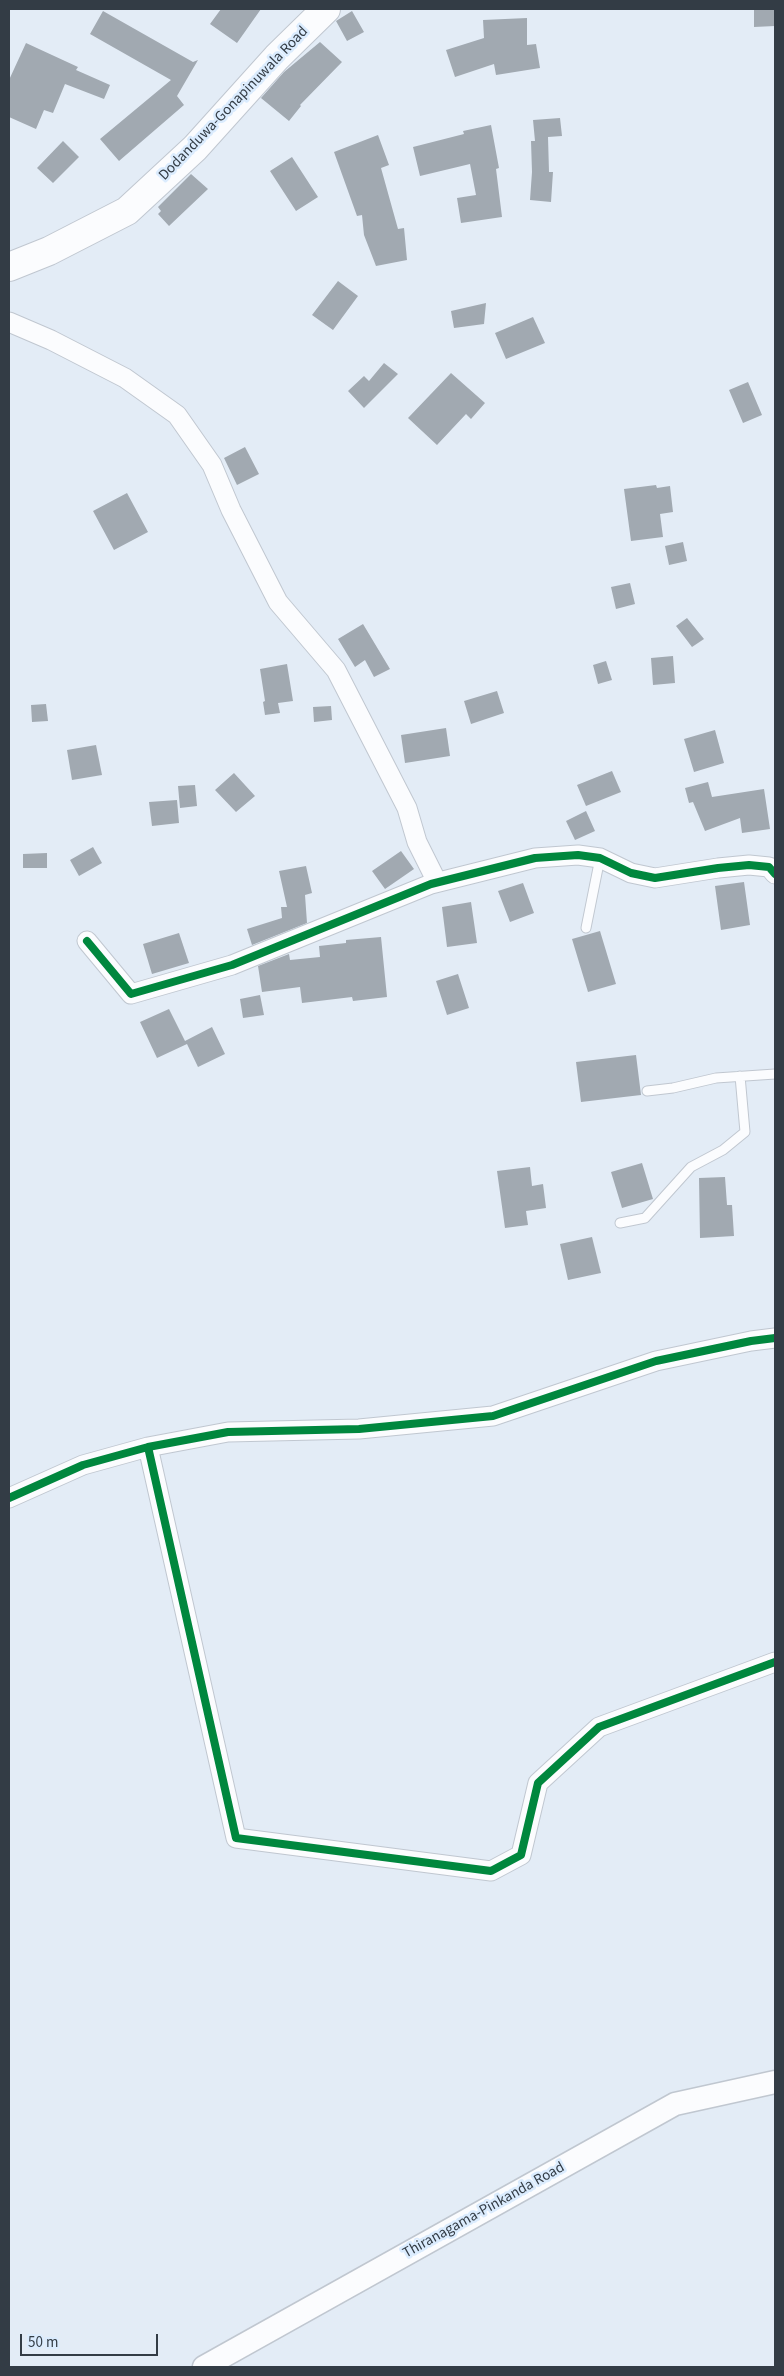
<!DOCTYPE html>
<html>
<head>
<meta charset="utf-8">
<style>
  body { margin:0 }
  #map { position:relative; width:784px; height:2376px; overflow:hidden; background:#e3ecf6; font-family:"Source Sans 3",sans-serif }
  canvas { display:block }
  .frame { position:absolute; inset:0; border:10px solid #333c45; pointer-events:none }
  .scale { position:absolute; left:20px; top:2334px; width:138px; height:22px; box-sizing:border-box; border:2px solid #333c45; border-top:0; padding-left:6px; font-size:15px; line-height:18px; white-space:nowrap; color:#333c45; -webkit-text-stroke:4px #dbecfe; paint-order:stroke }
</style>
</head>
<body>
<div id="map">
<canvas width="784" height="2376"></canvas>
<div class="frame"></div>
<div class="scale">50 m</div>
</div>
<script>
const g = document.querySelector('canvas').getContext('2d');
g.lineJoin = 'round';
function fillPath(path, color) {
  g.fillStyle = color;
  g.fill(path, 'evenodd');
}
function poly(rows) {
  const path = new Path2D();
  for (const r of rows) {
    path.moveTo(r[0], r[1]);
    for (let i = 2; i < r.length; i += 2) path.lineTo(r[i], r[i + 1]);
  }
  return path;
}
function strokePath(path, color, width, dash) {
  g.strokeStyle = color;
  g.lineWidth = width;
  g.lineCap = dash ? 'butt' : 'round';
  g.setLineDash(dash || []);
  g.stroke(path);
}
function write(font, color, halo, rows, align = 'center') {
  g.font = font + ' "Source Sans 3",sans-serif';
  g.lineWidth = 5;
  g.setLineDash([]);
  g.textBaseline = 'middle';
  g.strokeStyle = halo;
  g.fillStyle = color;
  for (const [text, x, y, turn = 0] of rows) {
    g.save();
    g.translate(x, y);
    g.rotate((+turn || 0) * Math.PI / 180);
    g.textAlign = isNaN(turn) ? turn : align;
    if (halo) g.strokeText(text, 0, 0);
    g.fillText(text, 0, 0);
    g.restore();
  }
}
fillPath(poly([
  [221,9,261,9,237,43,210,24],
  [754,9,775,9,775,26,754,27],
  [103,11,193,62,198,60,177,96,184,105,119,161,100,139,171,80,90,34],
  [352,11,364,32,347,41,336,21],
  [527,18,527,45,536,44,540,68,496,75,494,64,455,77,446,50,484,38,483,20],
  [320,42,342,62,300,105,301,106,289,121,261,98,284,72],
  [26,43,78,67,76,70,110,85,104,99,65,84,53,113,44,110,36,129,9,117,9,80],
  [560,118,562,136,548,137,549,172,553,172,551,202,530,200,532,172,531,141,535,141,533,120],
  [491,125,499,168,496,169,502,217,461,223,457,198,476,195,470,164,420,176,413,147,464,134,463,131],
  [378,135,389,165,381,168,398,229,404,228,407,260,376,266,364,235,362,215,357,216,334,152],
  [63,141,79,157,53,183,37,168],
  [292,157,318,197,296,211,270,171],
  [191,174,208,189,169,226,158,214,161,211,158,207],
  [338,281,358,296,333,330,312,315],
  [486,303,484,324,454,328,451,311],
  [533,317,545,343,506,359,495,333],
  [384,363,398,374,364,408,348,391,364,376,369,381],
  [451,373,485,403,471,419,466,414,437,445,408,418],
  [748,382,762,415,743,423,729,390],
  [245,447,259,474,237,485,224,458],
  [656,485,657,488,670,486,673,512,660,514,663,537,631,541,624,489],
  [127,493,148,532,114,550,93,511],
  [683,542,687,561,669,565,665,546],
  [630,583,635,604,616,609,611,587],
  [687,618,704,639,692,647,676,626],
  [363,624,390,669,374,677,365,660,355,667,338,639],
  [673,656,675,683,653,685,651,658],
  [606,661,612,680,598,684,593,665],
  [287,664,293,701,278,703,280,713,265,715,263,702,265,701,260,669],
  [497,691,504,713,471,724,464,701],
  [46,704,48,721,32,722,31,705],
  [331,706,332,720,314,722,313,707],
  [446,728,450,756,405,763,401,735],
  [715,730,724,763,694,772,684,739],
  [96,745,102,775,72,780,67,750],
  [612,771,621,792,586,806,577,785],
  [234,773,255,796,236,812,215,790],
  [708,782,712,797,764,789,770,829,742,833,740,818,705,831,693,802,689,803,685,788],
  [195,785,197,806,180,808,178,786],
  [177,800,179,823,152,826,149,802],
  [586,811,595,831,575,840,566,821],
  [93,847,102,863,79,876,70,860],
  [401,851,414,869,385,889,372,871],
  [47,853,47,868,23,868,23,854],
  [306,866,312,893,305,895,307,923,252,945,247,929,282,918,281,907,287,907,279,871],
  [744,882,750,925,721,930,715,886],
  [523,883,534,913,510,922,498,891],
  [471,902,477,943,447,947,442,907],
  [600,931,616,984,588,992,572,939],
  [179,933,189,963,152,974,143,944],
  [381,937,387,997,353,1001,352,997,302,1003,300,987,262,992,258,966,289,954,290,960,320,957,319,946,346,943,346,940],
  [458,974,469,1008,447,1015,436,981],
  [260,995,264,1015,243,1018,240,999],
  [169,1009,185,1041,212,1027,225,1054,198,1067,187,1044,157,1058,140,1022],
  [636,1055,641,1095,581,1102,576,1062],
  [642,1163,653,1199,622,1208,611,1172],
  [530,1167,532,1186,543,1184,546,1208,526,1211,528,1225,505,1228,497,1171],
  [725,1177,727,1205,732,1205,734,1236,700,1238,699,1178],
  [592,1237,601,1273,568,1280,560,1244]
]), '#a1a9b1');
const service = poly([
  [586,928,600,858],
  [647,1091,673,1088,716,1078,775,1074],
  [620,1223,645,1218,691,1167,723,1150,745,1132,740,1076]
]);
const minor = poly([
  [9,322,51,340,125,378,177,415,212,465,231,510,278,602,336,670,407,808,417,842,437,882],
  [87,941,131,994,232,965,431,884,535,858,578,855,600,858,631,873,655,878,718,868,749,865,769,867,775,874],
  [148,1447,236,1838,491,1871,521,1855,538,1783,599,1727,775,1662],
  [9,1498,83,1465,148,1447,228,1432,359,1429,493,1416,656,1361,751,1341,775,1338]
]);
const tertiary = poly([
  [204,2367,675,2104,775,2082]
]);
const primary = poly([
  [9,267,49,251,127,211,195,148,277,57,326,9]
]);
strokePath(service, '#c0c7d0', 11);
strokePath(minor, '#c0c7d0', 21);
strokePath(tertiary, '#c0c7d0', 25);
strokePath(primary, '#c0c7d0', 30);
strokePath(service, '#fbfcfe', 9);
strokePath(minor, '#fbfcfe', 19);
strokePath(tertiary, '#fbfcfe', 22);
strokePath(primary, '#fbfcfe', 28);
strokePath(poly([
  [87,941,131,994,232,965,431,884,535,858,578,855,600,858,631,873,655,878,718,868,749,865,769,867,775,874],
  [148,1447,236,1838,491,1871,521,1855,538,1783,599,1727,775,1662],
  [9,1498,83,1465,148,1447,228,1432,359,1429,493,1416,656,1361,751,1341,775,1338]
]), '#00873e', 8);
write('15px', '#333c45', '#dbecfe', [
  ["Dodanduwa-Gonapinuwala Road",234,104,-46],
  ["Thiranagama-Pinkanda Road",484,2211,-29]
]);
</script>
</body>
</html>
